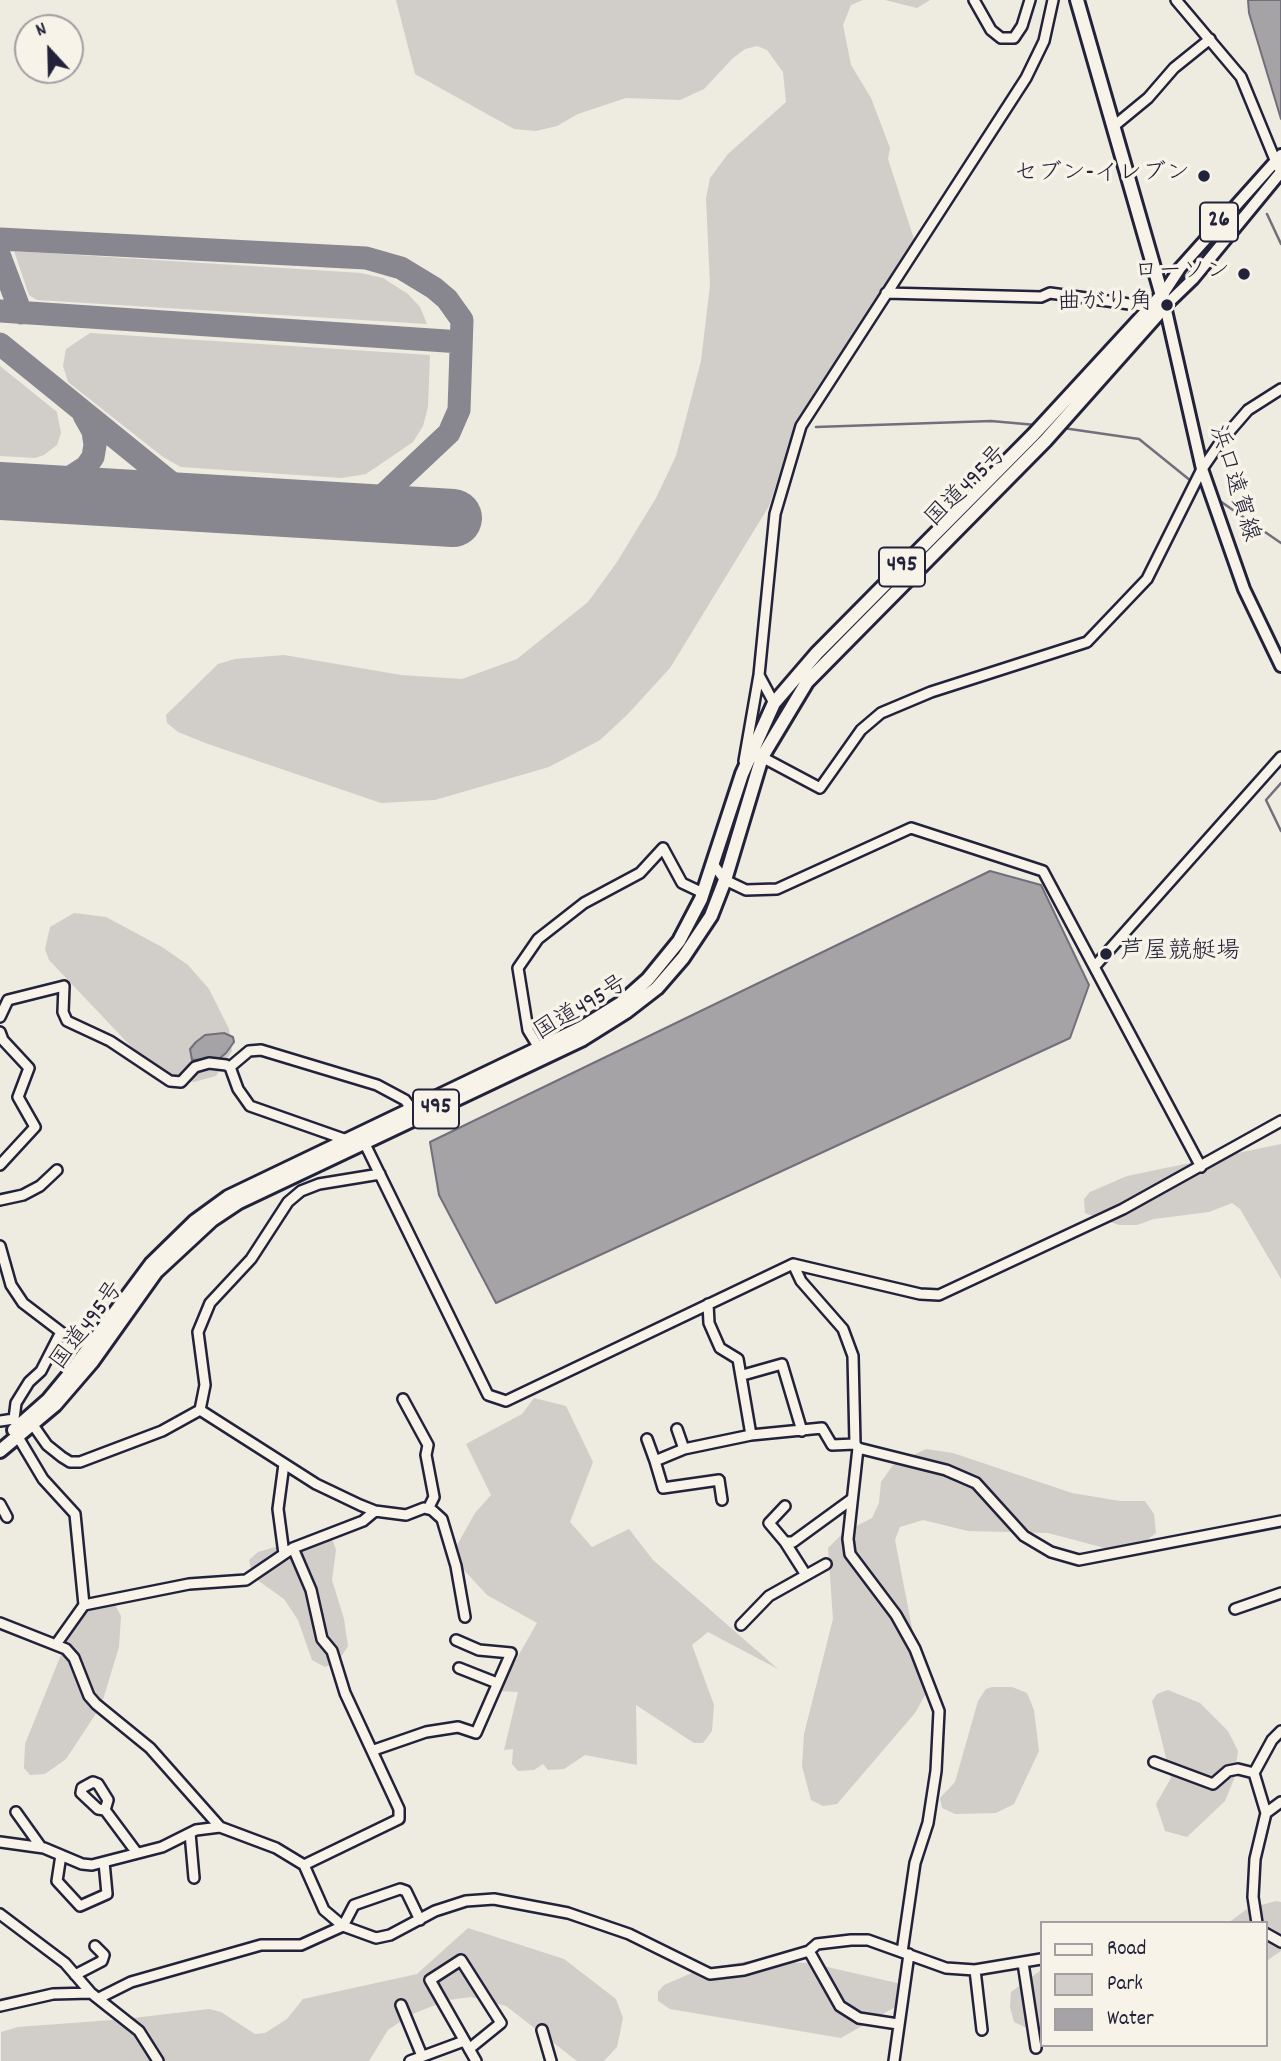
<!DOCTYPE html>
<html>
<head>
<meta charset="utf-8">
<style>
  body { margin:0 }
  #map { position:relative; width:1281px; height:2061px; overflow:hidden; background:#eeebe1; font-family:Dekko,sans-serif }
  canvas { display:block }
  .legend { position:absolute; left:1040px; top:1921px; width:228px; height:126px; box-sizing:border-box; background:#f7f3e8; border:2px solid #a29fa3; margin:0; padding:9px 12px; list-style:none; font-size:21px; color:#22223b }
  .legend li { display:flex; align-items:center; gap:14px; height:35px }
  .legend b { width:35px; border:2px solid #a29fa3 }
  .north { position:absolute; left:14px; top:14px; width:70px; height:70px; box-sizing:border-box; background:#f7f3e8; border:2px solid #a29fa3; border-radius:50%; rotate:338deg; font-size:19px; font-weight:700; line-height:28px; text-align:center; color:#22223b }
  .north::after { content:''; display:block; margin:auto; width:24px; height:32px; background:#22223b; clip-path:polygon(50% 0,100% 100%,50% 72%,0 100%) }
</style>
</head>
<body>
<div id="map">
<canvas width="1281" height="2061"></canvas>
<ul class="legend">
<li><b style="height:9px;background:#f7f3e8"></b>Road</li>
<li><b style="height:19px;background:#d1cdc9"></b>Park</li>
<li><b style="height:19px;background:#a6a3a6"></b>Water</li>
</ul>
<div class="north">N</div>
</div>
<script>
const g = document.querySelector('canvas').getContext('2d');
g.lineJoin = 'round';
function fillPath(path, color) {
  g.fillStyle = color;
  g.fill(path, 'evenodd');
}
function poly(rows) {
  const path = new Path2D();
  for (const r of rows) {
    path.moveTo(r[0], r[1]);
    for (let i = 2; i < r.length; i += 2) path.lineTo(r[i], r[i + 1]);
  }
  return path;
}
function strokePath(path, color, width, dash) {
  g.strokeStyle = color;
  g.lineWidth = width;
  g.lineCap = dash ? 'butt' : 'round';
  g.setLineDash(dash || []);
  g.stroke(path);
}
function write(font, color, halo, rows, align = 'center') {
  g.font = font + ' Dekko,"Klee One",sans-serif';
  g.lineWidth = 7;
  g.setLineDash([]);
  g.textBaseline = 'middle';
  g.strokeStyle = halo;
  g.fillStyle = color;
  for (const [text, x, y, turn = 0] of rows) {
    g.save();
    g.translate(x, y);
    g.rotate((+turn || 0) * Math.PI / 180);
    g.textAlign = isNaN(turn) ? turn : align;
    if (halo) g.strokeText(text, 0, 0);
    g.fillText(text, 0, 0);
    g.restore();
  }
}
fillPath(poly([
  [396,0,863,0,851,5,843,25,851,65,871,98,890,148,888,159,914,239,913,250,815,391,788,448,769,506,670,668,627,715,600,740,549,767,435,800,381,803,208,744,178,732,167,723,166,715,218,664,235,659,284,655,401,675,462,679,517,659,588,602,617,562,656,498,676,456,701,361,710,285,706,199,710,178,728,154,786,102,783,72,767,50,757,46,745,49,733,58,704,89,680,100,626,98,578,114,557,126,536,131,514,129,415,74],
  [885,0,930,0,917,8],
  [14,251,361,273,383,278,408,294,420,307,427,324,37,300,29,295],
  [90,333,430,355,428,407,423,426,413,442,366,474,341,478,181,467,163,457,68,382,63,366,66,349],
  [0,366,57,412,61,433,57,445,44,455,35,458,0,456],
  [74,913,106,917,162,947,188,965,209,989,229,1029,232,1051,216,1076,194,1082,159,1076,49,960,45,949,50,927],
  [1281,1144,1281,1279,1240,1209,1232,1203,1209,1212,1154,1219,1137,1225,1119,1225,1085,1213,1084,1199,1090,1192,1127,1176],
  [534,1398,566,1406,593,1462,570,1522,592,1547,629,1529,653,1560,778,1669,708,1632,692,1645,714,1705,712,1731,703,1743,694,1743,636,1705,637,1765,585,1755,564,1769,548,1770,543,1764,534,1770,518,1771,512,1764,513,1749,504,1750,518,1692,498,1691,537,1623,487,1595,451,1556,475,1513,491,1495,466,1444,522,1414],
  [926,1449,953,1453,1072,1493,1120,1501,1145,1501,1154,1514,1156,1533,1143,1543,1120,1552,1048,1533,968,1531,923,1520,900,1527,895,1540,925,1695,915,1713,837,1804,823,1806,811,1800,802,1766,804,1734,833,1619,828,1548,843,1533,872,1518,879,1503,881,1482,893,1465],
  [321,1534,333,1541,336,1550,332,1580,344,1619,348,1646,338,1662,325,1667,312,1660,298,1620,284,1599,253,1577,249,1560,258,1552],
  [111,1597,121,1616,119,1647,101,1706,66,1759,45,1774,30,1775,24,1768,25,1744,75,1620,92,1605],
  [992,1687,1012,1687,1027,1693,1034,1710,1039,1751,1014,1804,996,1813,955,1814,942,1808,940,1798,955,1782,978,1701,986,1689],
  [1168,1690,1200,1703,1228,1731,1238,1751,1234,1779,1225,1801,1187,1837,1165,1831,1156,1804,1171,1778,1152,1701,1157,1694],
  [1276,1901,1281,1902,1281,1951,1265,1962,1265,1923,1228,1923,1247,1909],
  [468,1928,564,1959,616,1999,623,2018,617,2047,604,2061,577,2061,506,2006,471,1997,448,2000,410,2015,388,2030,369,2061,1,2061,1,2032,18,2027,125,2019,209,2009,221,2012,255,2034,265,2033,287,2019,303,1999,417,1974],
  [748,1961,810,1963,897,1983,903,1991,904,2002,841,2038,670,2009,658,2001,658,1992,664,1985,701,1969],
  [1041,1970,1041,2030,1031,2030,1014,2022,1010,2007,1011,1992]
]), '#d1cdc9');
const water = poly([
  [1248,0,1281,0,1281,119,1249,13,1248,0],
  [990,871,1041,885,1089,985,1070,1038,496,1303,439,1195,430,1142,990,871],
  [224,1033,233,1037,234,1042,226,1053,220,1058,192,1060,190,1049,196,1042,205,1035,224,1033]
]);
fillPath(water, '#a6a3a6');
strokePath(water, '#716f7b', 2);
strokePath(poly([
  [1267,214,1281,244],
  [816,427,991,421,1036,425],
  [1063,428,1139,439,1191,481],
  [1217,499,1281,543],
  [1281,783,1266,800,1281,831]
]), '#716f7b', 2.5);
strokePath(poly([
  [0,239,366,258,401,268,434,288,447,299,462,320,459,410,449,433,364,513],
  [0,257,21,313],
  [0,311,461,342],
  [0,344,196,503],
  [0,489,42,487,66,480,86,467,93,457,95,445,93,431,84,415]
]), '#88868e', 23);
strokePath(poly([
  [0,491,453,518]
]), '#88868e', 58);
const minor = poly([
  [974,0,991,30,1001,38,1014,38,1022,26,1030,0],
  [1176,0,1241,77,1278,167],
  [1114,126,1148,98,1174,68,1210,39],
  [886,293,1041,297,1050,293,1151,307],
  [774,703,759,675,775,514,801,426,1026,78,1044,41,1053,0],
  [758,755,820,788,861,730,881,713,931,692,1087,642,1147,579,1202,469,1222,440,1248,410,1281,389],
  [744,761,759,675],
  [713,864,725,880,746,890,777,889,911,828,1043,871,1201,1167],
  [1095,966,1281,757],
  [0,1017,8,1000,64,986,63,1012,67,1021,110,1041,170,1081,181,1082,195,1067,209,1063,226,1065,230,1067,238,1089,250,1106,344,1139],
  [0,1032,3,1040,29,1068,18,1097,35,1127,0,1165],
  [539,1048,528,1030,518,968,538,939,584,903,640,873,663,848,682,883,703,893],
  [230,1067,249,1051,261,1050,377,1085,405,1100,411,1108],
  [363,1140,488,1395,506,1401,793,1264,920,1294,939,1295,1123,1209,1281,1121],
  [0,1200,23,1195,40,1186,57,1170],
  [0,1246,11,1285,23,1303,61,1332,41,1371,29,1382,16,1403,14,1419,19,1426],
  [793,1264,801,1281,843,1329,853,1356,855,1444,858,1448,848,1539,850,1554,896,1615,915,1649,939,1711,936,1771,928,1823,915,1863,902,1952],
  [708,1304,709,1323,720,1348,738,1359,751,1435,822,1428,832,1445,855,1444],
  [743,1375,782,1364,802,1431],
  [403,1399,428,1445,426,1455,434,1497,428,1509],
  [200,1410,316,1484,360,1505,375,1511,406,1515,424,1508,432,1510,442,1519,456,1566,465,1617],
  [0,1421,14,1419],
  [33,1425,47,1445,62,1457,70,1462,80,1462,162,1431,200,1410,205,1385,198,1332,210,1303,251,1259,288,1202,301,1191,319,1184,380,1174],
  [677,1429,684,1449],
  [18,1437,43,1479,75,1514,84,1605],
  [647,1439,655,1461,684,1449,751,1435],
  [858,1448,946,1470,976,1483,1024,1536,1051,1552,1079,1560,1281,1521],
  [655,1461,663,1488,719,1480,722,1500],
  [0,1504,7,1517],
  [785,1506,769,1523,785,1542,793,1542,852,1499],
  [785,1542,806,1575],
  [293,1548,311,1590,322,1639,332,1651,345,1693,399,1809,399,1819,304,1865],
  [284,1554,278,1509,284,1464],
  [1235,1609,1281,1593],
  [0,1623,66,1649,74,1658,89,1696,96,1704,150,1748,220,1827],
  [741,1625,769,1596,826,1564],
  [57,1643,84,1605,189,1584,246,1580,293,1548,363,1521,375,1511],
  [459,1668,497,1683],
  [374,1750,426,1732,458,1727,476,1733,511,1653,479,1650,456,1640],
  [1154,1762,1213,1784,1228,1771,1238,1769,1254,1773,1266,1813],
  [1254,1773,1272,1740,1281,1731],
  [105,1810,108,1800,98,1784,93,1782,82,1788,81,1793,98,1809,105,1810,137,1853],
  [16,1812,41,1847],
  [190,1833,194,1878],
  [0,1842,44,1848,82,1864,92,1865,162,1847,196,1830,220,1827,276,1848,304,1865,324,1910,343,1926,376,1938,390,1935,435,1911,466,1901,494,1899,568,1913,629,1934,710,1974,744,1970,809,1951,817,1944,851,1940,868,1940,946,1968,975,1970,1041,1959],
  [61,1855,57,1881,80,1906,107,1894,104,1862],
  [0,1914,65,1963,91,1993,139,2031,158,2061],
  [1257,1923,1253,1897,1255,1859,1266,1813,1281,1802],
  [1265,1933,1281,1942],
  [809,1951,840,2006,859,2018,898,2024],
  [1023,1963,1036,2048],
  [975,1970,982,2030],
  [75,1975,102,1961,104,1955,95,1946],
  [99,1998,131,1982,261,1945,301,1945,343,1926,354,1905,400,1889,406,1891,420,1920],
  [401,2005,422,2056],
  [0,2006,53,1994,91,1993],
  [542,2030,551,2061],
  [469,2049,501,2023,461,1960,430,1980,476,2061],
  [410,2061,464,2041],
  [894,2061,909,1954]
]);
const major = poly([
  [1281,172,1193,279,1165,306,1202,469,1244,589,1281,666],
  [1163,294,1180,268,1281,155]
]);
const highway = poly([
  [14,1430,48,1400,67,1377,151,1264,195,1221,228,1197,581,1028,621,1003,648,979,679,941,701,899,742,774,774,703,817,653,1034,434,1163,294],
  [0,1451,55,1405,92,1362,156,1272,212,1220,239,1202,583,1039,626,1012,657,988,683,958,711,916,725,880,762,757,807,682,1045,441,1165,306,1077,0]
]);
strokePath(minor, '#22223b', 14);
strokePath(major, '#22223b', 16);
strokePath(highway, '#22223b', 18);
strokePath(minor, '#f7f3e8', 9);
strokePath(major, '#f7f3e8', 10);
strokePath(highway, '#f7f3e8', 12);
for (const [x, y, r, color] of [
  [1204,176,7,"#22223b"],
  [1244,274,7,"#22223b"],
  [1167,305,7,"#22223b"],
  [1106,954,7,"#22223b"]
]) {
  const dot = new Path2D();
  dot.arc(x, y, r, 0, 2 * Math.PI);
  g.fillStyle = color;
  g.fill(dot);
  strokePath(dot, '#f7f3e8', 2.5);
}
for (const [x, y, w] of [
  [1219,222,38],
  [902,567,46],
  [436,1109,46]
]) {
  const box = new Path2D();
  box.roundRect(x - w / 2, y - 19.5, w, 39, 5);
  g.fillStyle = '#f7f3e8';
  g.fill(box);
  strokePath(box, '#22223b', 2);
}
write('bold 23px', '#22223b', null, [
  ["26",1219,222],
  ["495",902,567],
  ["495",436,1109]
]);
write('24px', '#22223b', '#f7f3e8', [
  ["セブン-イレブン",1190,176],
  ["ローソン",1230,274],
  ["曲がり角",1153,305],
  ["芦屋競艇場",1120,954,"left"]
], 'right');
write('24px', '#22223b', '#f7f3e8', [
  ["浜口遠賀線",1232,484,73],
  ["国道495号",968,488,-45],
  ["国道495号",582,1010,-31],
  ["国道495号",89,1327,-53]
]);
</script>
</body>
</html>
